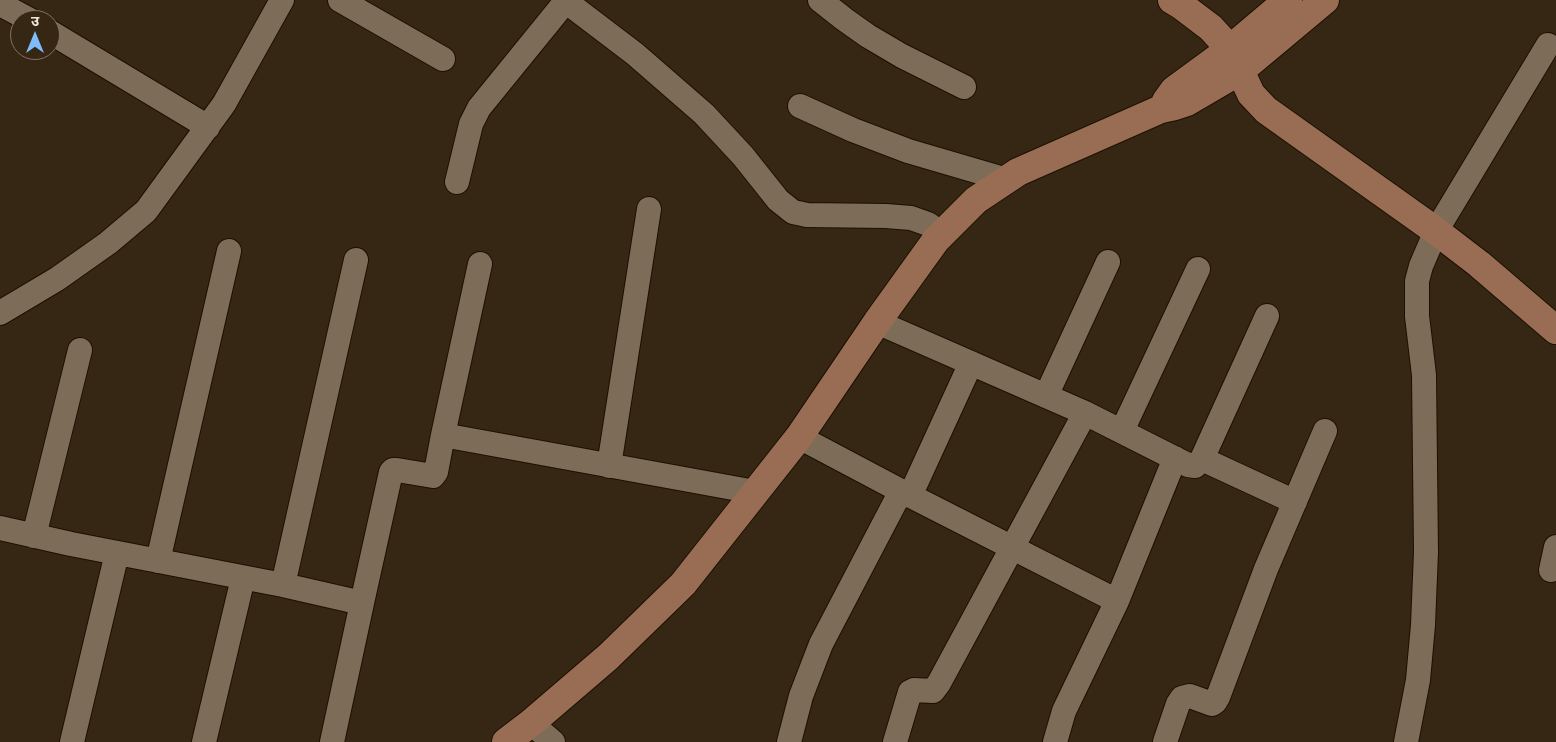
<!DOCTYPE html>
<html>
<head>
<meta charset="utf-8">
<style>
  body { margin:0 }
  #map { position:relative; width:1556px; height:742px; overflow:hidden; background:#362714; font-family:"Public Sans","Noto Sans Devanagari",sans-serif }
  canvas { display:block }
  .north { position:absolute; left:10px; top:10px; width:50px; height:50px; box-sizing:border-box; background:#362714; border:1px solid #807363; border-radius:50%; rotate:0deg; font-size:14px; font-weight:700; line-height:20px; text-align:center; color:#efe5da }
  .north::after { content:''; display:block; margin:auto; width:18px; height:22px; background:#7fbdfa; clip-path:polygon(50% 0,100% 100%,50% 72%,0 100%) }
</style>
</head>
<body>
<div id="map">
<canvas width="1556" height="742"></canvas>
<div class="north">उ</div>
</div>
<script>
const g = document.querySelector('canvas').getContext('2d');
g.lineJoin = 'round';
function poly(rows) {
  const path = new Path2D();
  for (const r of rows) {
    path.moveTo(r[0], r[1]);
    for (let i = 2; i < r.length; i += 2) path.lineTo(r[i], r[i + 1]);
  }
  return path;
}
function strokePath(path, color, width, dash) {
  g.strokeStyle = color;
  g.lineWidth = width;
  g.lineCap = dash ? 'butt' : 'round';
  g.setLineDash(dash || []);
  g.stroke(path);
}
const street = poly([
  [340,0,443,59],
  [564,0,635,54,704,114,743,156,778,200,793,212,807,215,886,216,911,218,928,224,942,234],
  [820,0,844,19,868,36,902,56,964,87],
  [0,4,30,20],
  [50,32,208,127],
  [800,106,853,130,908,151,1007,180],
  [457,182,471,124,479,108,566,1],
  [0,313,57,279,108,243,146,211,224,104,282,0],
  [877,322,1085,413,1188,465,1195,466,1202,459,1295,502],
  [1046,396,1108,262],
  [1122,431,1198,269],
  [443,435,480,264],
  [799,437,901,491,1117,601],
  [1202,459,1267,316],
  [609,466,649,209],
  [910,496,971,363],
  [0,528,71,544,283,585,362,603,332,742],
  [34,536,80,350],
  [158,561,229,251],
  [1551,570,1556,547],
  [283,585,356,260],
  [362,603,391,472,393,470,397,470,433,476,436,472,443,435,755,492],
  [531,723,553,742],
  [72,742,117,553],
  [204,742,243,578],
  [789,742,801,696,821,644,901,491],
  [895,742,910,692,914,690,933,691,939,683,1085,413],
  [1055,742,1064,711,1117,601,1175,458],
  [1165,742,1178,704,1182,698,1190,696,1212,704,1215,702,1218,697,1266,569,1325,431],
  [1406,742,1418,680,1423,625,1426,552,1424,375,1417,316,1417,281,1421,266,1436,231,1548,45]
]);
const secondary = poly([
  [1172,0,1182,6,1211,28,1230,49,1251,94,1266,110,1436,231,1479,264,1556,330],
  [1166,101,1174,90,1230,49,1288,0],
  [506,742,531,723,608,657,683,584,799,437,877,322,936,240,976,200,1018,172,1161,109,1175,106,1187,102,1240,71,1325,0]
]);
strokePath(street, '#1d1001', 26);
strokePath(secondary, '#1d1001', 30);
strokePath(street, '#7d6c57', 24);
strokePath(secondary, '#986d54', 28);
</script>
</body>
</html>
